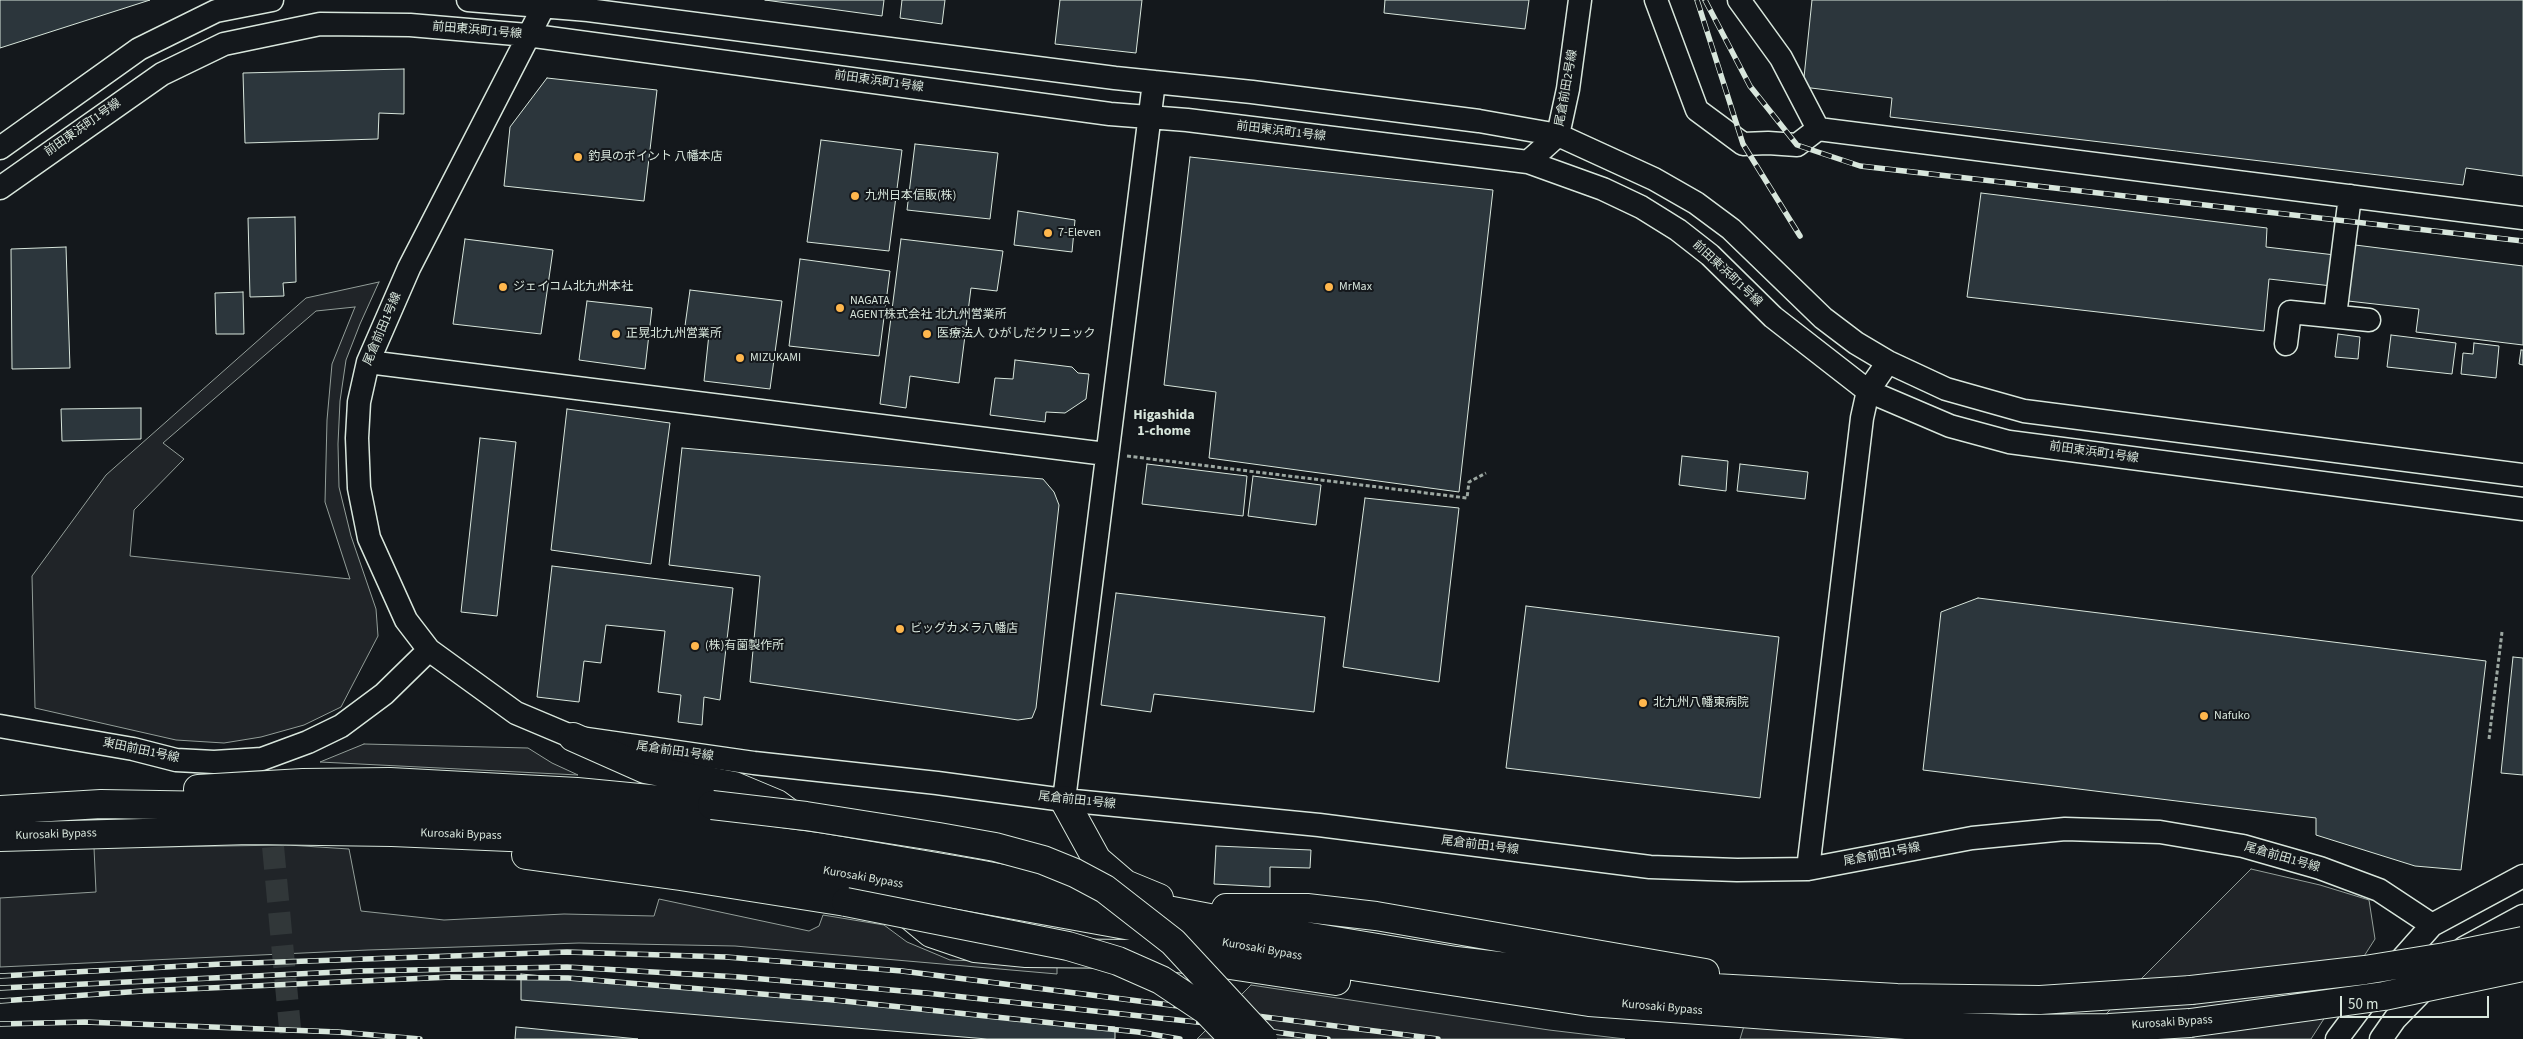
<!DOCTYPE html>
<html>
<head>
<meta charset="utf-8">
<style>
  body { margin:0 }
  #map { position:relative; width:2523px; height:1039px; overflow:hidden; background:#14181c; font-family:"Source Sans 3",sans-serif }
  canvas { display:block }
  .scale { position:absolute; left:2340px; top:996px; width:149px; height:22px; box-sizing:border-box; border:2px solid #d8e6dc; border-top:0; padding-left:6px; font-size:15px; line-height:18px; white-space:nowrap; color:#d8e6dc; -webkit-text-stroke:4px #14181c; paint-order:stroke }
</style>
</head>
<body>
<div id="map">
<canvas width="2523" height="1039"></canvas>
<div class="scale">50 m</div>
</div>
<script>
const g = document.querySelector('canvas').getContext('2d');
g.lineJoin = 'round';
function fillPath(path, color) {
  g.fillStyle = color;
  g.fill(path, 'evenodd');
}
function poly(rows) {
  const path = new Path2D();
  for (const r of rows) {
    path.moveTo(r[0], r[1]);
    for (let i = 2; i < r.length; i += 2) path.lineTo(r[i], r[i + 1]);
  }
  return path;
}
function strokePath(path, color, width, dash) {
  g.strokeStyle = color;
  g.lineWidth = width;
  g.lineCap = dash ? 'butt' : 'round';
  g.setLineDash(dash || []);
  g.stroke(path);
}
function write(font, color, halo, rows, align = 'center') {
  g.font = font + ' "Source Sans 3","Noto Sans JP",sans-serif';
  g.lineWidth = 4;
  g.setLineDash([]);
  g.textBaseline = 'middle';
  g.strokeStyle = halo;
  g.fillStyle = color;
  for (const [text, x, y, turn = 0] of rows) {
    g.save();
    g.translate(x, y);
    g.rotate((+turn || 0) * Math.PI / 180);
    g.textAlign = isNaN(turn) ? turn : align;
    if (halo) g.strokeText(text, 0, 0);
    g.fillText(text, 0, 0);
    g.restore();
  }
}
const green = poly([
  [379,282,360,324,346,360,340,401,338,444,339,487,351,536,376,609,378,636,341,707,304,725,261,737,224,743,176,740,35,708,32,576,106,475,306,298,379,282],
  [355,307,332,364,327,420,325,502,350,579,130,556,134,510,184,459,163,443,316,311,355,307],
  [364,744,528,748,552,763,578,775,320,762,364,744],
  [288,845,349,849,361,911,444,920,564,914,654,916,659,899,809,931,819,926,823,915,884,925,907,942,950,960,1057,964,1057,974,735,946,579,943,368,950,0,967,0,898,96,892,94,848,288,845],
  [2251,869,2320,885,2369,900,2375,939,2311,1039,2081,1039,2251,869],
  [1251,985,1549,1030,1625,1039,1197,1039,1251,985],
  [1744,1026,1972,1039,1740,1039,1744,1026]
]);
fillPath(green, '#202428');
strokePath(green, '#939e99', 1);
const building = poly([
  [0,0,150,0,0,48,0,0],
  [765,0,884,0,882,16,765,0],
  [902,0,945,0,942,24,900,18,902,0],
  [1060,0,1142,0,1136,53,1055,44,1060,0],
  [1385,0,1529,0,1525,29,1384,13,1385,0],
  [1812,0,2523,0,2523,176,2466,168,2463,185,1890,117,1892,98,1803,87,1812,0],
  [404,69,404,114,379,113,378,139,245,143,243,73,404,69],
  [547,78,657,90,644,201,504,186,510,127,547,78],
  [821,140,902,150,889,251,807,242,821,140],
  [915,144,998,153,990,219,907,210,915,144],
  [1190,157,1493,190,1459,492,1209,458,1216,392,1164,385,1190,157],
  [1981,193,2267,228,2266,247,2335,255,2332,286,2269,279,2264,331,1967,297,1981,193],
  [1018,211,1075,220,1072,252,1014,245,1018,211],
  [295,217,296,282,283,283,284,296,250,297,248,218,295,217],
  [465,239,553,250,541,334,453,324,465,239],
  [901,239,1003,251,997,291,971,288,959,383,910,376,906,408,880,404,901,239],
  [2355,245,2523,266,2523,345,2416,332,2419,309,2348,301,2355,245],
  [66,247,70,368,12,369,11,249,66,247],
  [800,259,890,271,879,356,789,346,800,259],
  [690,290,782,301,770,389,704,381,709,334,684,333,690,290],
  [243,292,244,334,216,334,215,293,243,292],
  [587,301,652,308,645,369,579,360,587,301],
  [2338,334,2360,337,2358,359,2335,357,2338,334],
  [2391,335,2456,343,2452,374,2387,367,2391,335],
  [2474,343,2499,346,2496,378,2461,374,2463,353,2473,354,2474,343],
  [2521,350,2523,350,2523,365,2519,364,2521,350],
  [1015,360,1072,367,1078,373,1089,374,1086,399,1065,413,1046,412,1045,422,990,415,995,378,1013,379,1015,360],
  [141,408,141,439,62,441,61,409,141,408],
  [567,409,670,423,651,564,551,550,567,409],
  [480,438,516,442,497,616,461,612,480,438],
  [682,448,1043,479,1054,492,1059,505,1036,708,1032,718,1018,720,750,682,760,576,669,565,682,448],
  [1682,456,1728,461,1726,491,1679,485,1682,456],
  [1147,464,1247,476,1243,516,1142,504,1147,464],
  [1740,464,1808,472,1805,499,1737,491,1740,464],
  [1253,476,1321,485,1316,525,1248,516,1253,476],
  [1365,498,1459,508,1439,682,1343,667,1365,498],
  [552,566,733,588,720,700,704,697,702,725,678,722,681,695,658,692,665,631,606,625,601,663,584,661,579,702,537,697,552,566],
  [1116,593,1325,617,1314,712,1154,694,1151,712,1101,705,1116,593],
  [1978,598,2486,661,2461,870,2415,866,2316,835,2316,818,1923,770,1941,612,1978,598],
  [1526,606,1779,637,1760,798,1506,768,1526,606],
  [2513,657,2523,658,2523,775,2501,773,2513,657],
  [1216,846,1311,850,1310,868,1270,867,1270,887,1214,884,1216,846],
  [521,974,1115,1027,1115,1039,987,1039,521,1000,521,974],
  [516,1027,638,1039,515,1039,516,1027]
]);
fillPath(building, '#2c363c');
strokePath(building, '#d8e6dc', 1);
strokePath(poly([
  [270,814,291,1039]
]), '#313739', 22, [22, 11]);
const minor = poly([
  [468,0,588,10,1115,78,1252,92,1479,121,1558,135,1654,179,1696,203,1731,229,1823,318,1856,343,1888,362,1946,389,2024,411,2523,475],
  [547,0,409,268,368,362,359,402,357,438,359,488,369,538,406,620,429,650,516,713,573,737,754,763,937,783,1064,800,1319,825,1650,867,1737,870,1808,869,1972,838,2065,829,2160,832,2243,846,2320,868,2379,890,2432,925],
  [1656,0,1697,110,1743,144,1768,143,1797,145,1818,129,2523,218],
  [1739,0,1781,58,1818,129],
  [0,148,139,49,216,11,272,0],
  [1528,162,1558,135,1568,89,1580,0],
  [0,188,162,74,224,44,320,24,410,25,527,35,1110,114,1187,120,1528,162,1603,189,1641,207,1678,230,1710,255,1773,317,1868,391,1950,426,2009,442,2523,509],
  [2335,316,2350,196],
  [2286,344,2290,312,2369,320],
  [368,362,1106,454],
  [0,726,133,749,176,760,214,762,262,759,308,742,341,726,384,694,429,650],
  [1064,800,1154,82],
  [1808,869,1862,418,1868,391,1888,362],
  [2464,948,2523,916],
  [2337,1039,2370,995,2432,925,2523,876],
  [2381,1039,2395,1019,2430,983]
]);
const highway = poly([
  [573,737,645,769,734,786,777,804,792,815],
  [198,789,303,783,390,782,577,792,712,805],
  [1064,800,1097,860,1125,884,1159,898],
  [0,810,101,804,391,809,535,815,686,829,818,847,978,874,1299,935,1456,961,1659,985,1897,998,2040,1000,2191,990],
  [0,837,250,830,392,832,533,838,687,852,820,870,1359,967,1589,1002,1906,1025,2018,1029,2109,1028,2190,1023],
  [526,855,680,876,846,902],
  [1226,908,1307,908,1376,916,1705,973],
  [902,909,931,933,975,948,1026,953,1134,954,1197,960,1336,981]
]);
strokePath(minor, '#d8e6dc', 25);
strokePath(highway, '#d8e6dc', 30);
strokePath(poly([
  [1127,456,1467,498,1469,482,1486,473],
  [2489,739,2502,632]
]), '#9da8a2', 3, [4, 2.5]);
strokePath(minor, '#14181c', 22);
strokePath(highway, '#14181c', 28);
const rail = poly([
  [1697,0,1743,144,1800,236],
  [1705,0,1750,86,1797,145,1860,166,2523,241],
  [0,976,222,964,567,952,726,957,902,971,1438,1039],
  [0,988,360,971,567,967,739,977,926,993,1206,1023,1328,1039],
  [0,1001,143,991,451,977,568,978,834,1000,1138,1032,1180,1039],
  [0,1024,85,1022,338,1032,420,1039]
]);
strokePath(rail, '#d8e6dc', 5.5);
strokePath(rail, '#14181c', 4, [11]);
const highwayBridge = poly([
  [712,805,806,816,939,837,995,847,1043,860,1075,873,1105,889,1173,942,1263,1039],
  [846,902,1068,946,1118,961,1161,980,1206,1010,1234,1039],
  [2191,990,2365,970,2445,957,2523,941],
  [2190,1023,2384,996,2523,967]
]);
strokePath(highwayBridge, '#d8e6dc', 30, []);
strokePath(highwayBridge, '#14181c', 28);
for (const [x, y, r, color] of [
  [578,157,5,"#ffb74d"],
  [855,196,5,"#ffb74d"],
  [1048,233,5,"#ffb74d"],
  [503,287,5,"#ffb74d"],
  [1329,287,5,"#ffb74d"],
  [840,308,5,"#ffb74d"],
  [616,334,5,"#ffb74d"],
  [927,334,5,"#ffb74d"],
  [740,358,5,"#ffb74d"],
  [900,629,5,"#ffb74d"],
  [695,646,5,"#ffb74d"],
  [1643,703,5,"#ffb74d"],
  [2204,716,5,"#ffb74d"]
]) {
  const dot = new Path2D();
  dot.arc(x, y, r, 0, 2 * Math.PI);
  g.fillStyle = color;
  g.fill(dot);
  strokePath(dot, '#14181c', 2);
}
write('12px', '#d8e6dc', '#14181c', [
  ["前田東浜町1号線",477,31,5],
  ["前田東浜町1号線",879,82,8],
  ["尾倉前田2号線",1567,88,-80],
  ["前田東浜町1号線",83,128,-35],
  ["前田東浜町1号線",1281,132,7],
  ["前田東浜町1号線",1727,274,43],
  ["尾倉前田1号線",383,329,-67],
  ["前田東浜町1号線",2094,453,8],
  ["東田前田1号線",141,751,12],
  ["尾倉前田1号線",675,752,8],
  ["尾倉前田1号線",1077,801,6],
  ["Kurosaki Bypass",56,835,-2],
  ["Kurosaki Bypass",461,835,2],
  ["尾倉前田1号線",1480,846,7],
  ["尾倉前田1号線",1882,855,-11],
  ["尾倉前田1号線",2282,858,16],
  ["Kurosaki Bypass",863,878,10],
  ["Kurosaki Bypass",1262,950,10],
  ["Kurosaki Bypass",1662,1008,5],
  ["Kurosaki Bypass",2172,1023,-4]
]);
write('12px', '#d8e6dc', '#14181c', [
  ["釣具のポイント 八幡本店",588,157],
  ["九州日本信販(株)",865,196],
  ["7-Eleven",1058,233],
  ["ジェイコム北九州本社",513,287],
  ["MrMax",1339,287],
  ["NAGATA",850,301],
  ["AGENT株式会社 北九州営業所",850,315],
  ["正晃北九州営業所",626,334],
  ["医療法人 ひがしだクリニック",937,334],
  ["MIZUKAMI",750,358],
  ["ビッグカメラ八幡店",910,629],
  ["(株)有薗製作所",705,646],
  ["北九州八幡東病院",1653,703],
  ["Nafuko",2214,716]
], 'left');
write('bold 14px', '#d8e6dc', '#14181c', [
  ["Higashida",1164,416],
  ["1-chome",1164,432]
]);
</script>
</body>
</html>
